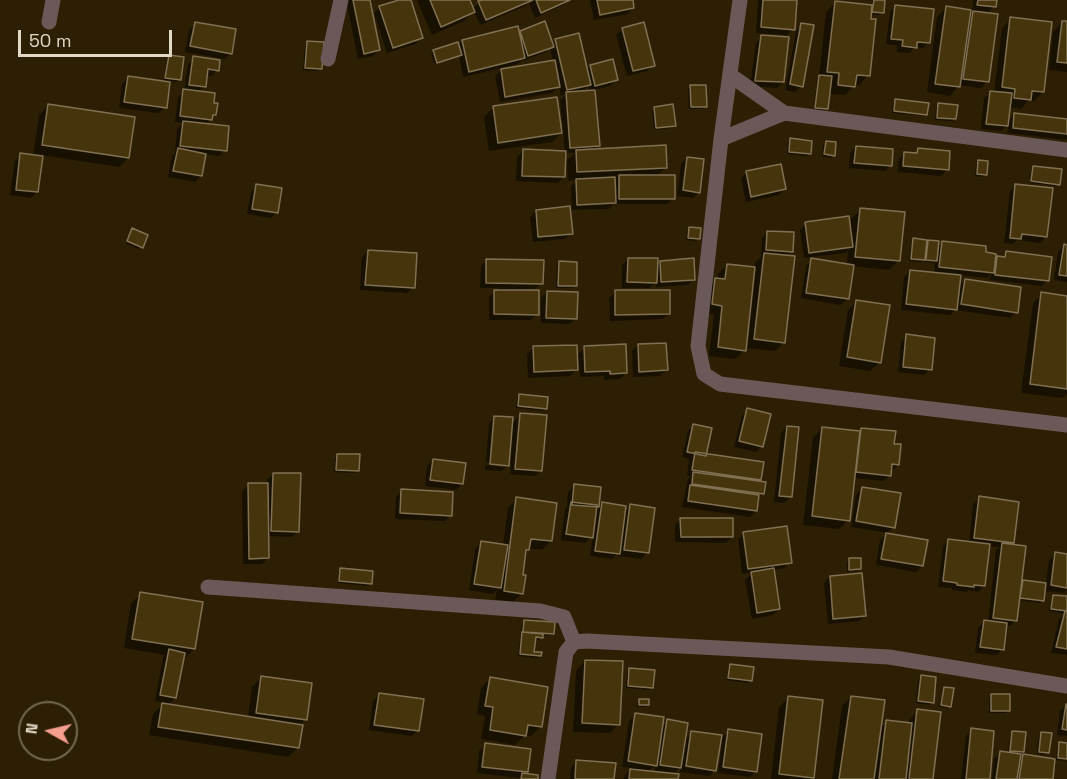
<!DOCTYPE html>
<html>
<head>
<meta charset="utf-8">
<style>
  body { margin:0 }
  #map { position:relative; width:1067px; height:779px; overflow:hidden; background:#2d1f03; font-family:"Space Grotesk",sans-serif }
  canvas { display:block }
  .north { position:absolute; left:18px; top:701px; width:60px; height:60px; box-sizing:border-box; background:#2d1f03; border:2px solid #756952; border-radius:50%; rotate:278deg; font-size:16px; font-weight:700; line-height:24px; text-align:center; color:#e2d9c9 }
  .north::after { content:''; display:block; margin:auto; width:21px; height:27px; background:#f59d8e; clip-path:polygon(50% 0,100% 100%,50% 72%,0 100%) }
  .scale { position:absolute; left:18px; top:30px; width:154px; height:27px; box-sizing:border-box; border:3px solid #e2d9c9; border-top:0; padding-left:8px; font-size:18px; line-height:21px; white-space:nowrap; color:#e2d9c9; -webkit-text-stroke:4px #2d1f03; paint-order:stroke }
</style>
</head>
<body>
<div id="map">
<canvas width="1067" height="779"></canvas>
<div class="north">N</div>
<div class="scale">50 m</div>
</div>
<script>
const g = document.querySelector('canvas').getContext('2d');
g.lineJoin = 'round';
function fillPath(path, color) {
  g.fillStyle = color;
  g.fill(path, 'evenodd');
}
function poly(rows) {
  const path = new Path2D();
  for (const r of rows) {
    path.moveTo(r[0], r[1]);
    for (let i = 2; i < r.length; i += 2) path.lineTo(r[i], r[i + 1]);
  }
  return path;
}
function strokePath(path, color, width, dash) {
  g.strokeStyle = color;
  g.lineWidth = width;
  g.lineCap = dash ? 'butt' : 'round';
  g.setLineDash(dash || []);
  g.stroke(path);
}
fillPath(poly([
  [346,0,368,0,379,50,373,56,358,59],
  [403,0,410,0,421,38,415,44,387,53,374,13,380,7],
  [417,0,468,0,472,10,479,3,485,0,569,0,565,4,535,18,529,3,525,6,480,25,474,11,464,21,432,35],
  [590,0,631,0,633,8,627,14,594,20],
  [758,0,796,0,793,29,787,35,756,33],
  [874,0,883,12,880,15,870,14,868,75,859,85,854,84,854,86,845,95,828,94,827,108,824,111,814,110,817,79,819,77,826,12,835,3,871,6,872,2],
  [973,0,995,0,994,6,987,14,987,82,981,88,959,85,950,96,927,92,937,17,946,8,969,17,975,11,972,11],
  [896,6,929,42,923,48,915,47,909,53,897,52,897,46,886,44,890,12],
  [1011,19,1043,92,1034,101,1029,100,1021,109,1009,107,1007,122,1015,114,1067,120,1067,139,1065,140,1007,133,1009,123,1001,131,981,129,984,98,991,92,994,93,1002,28],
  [1062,22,1067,23,1067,72,1049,70,1053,32],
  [195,24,231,53,225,59,185,52,189,30],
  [802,25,801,86,795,92,785,90,796,31],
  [622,29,653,65,647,71,627,76,616,35],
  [520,32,552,45,556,40,586,71,590,66,616,80,610,86,594,90,599,145,593,150,666,167,657,176,673,198,667,204,613,204,609,209,572,210,571,186,577,180,568,181,567,160,575,153,564,153,564,177,558,183,516,181,517,157,523,151,565,152,563,131,552,142,489,151,484,117,493,108,563,128,560,100,566,94,561,96,559,86,552,93,500,102,495,76,501,70,553,62,550,48,546,52,522,61,522,59,518,64,463,77,459,55,434,63,431,53,434,51,458,46,462,41,518,34],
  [588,86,589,92,581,93],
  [762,36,783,82,777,88,750,86,756,43],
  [308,42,321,68,318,71,303,70,305,45],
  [169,56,179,80,177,82,169,81,165,107,159,113,119,108,122,84,128,78,163,82,167,59],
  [194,58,217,70,211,76,206,75,204,87,198,92,213,104,215,115,205,125,225,150,219,156,205,154,201,176,195,182,168,177,172,156,175,153,177,129,183,123,175,122,178,97,184,91,188,64],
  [691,87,705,106,703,109,689,109,688,89],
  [896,101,926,114,923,116,892,113,893,103],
  [939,105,955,119,952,121,935,120,936,107],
  [48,106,128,158,119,167,41,155,37,192,31,198,10,195,15,161,21,155,33,156,39,115],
  [654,108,674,125,671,128,654,130,652,111],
  [791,140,809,154,807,156,787,154,788,142],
  [826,143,833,155,831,158,822,156,823,145],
  [856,147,891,165,885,171,849,168,850,153],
  [918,149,947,170,941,176,898,172,899,159,905,153,914,154],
  [687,158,699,192,693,198,677,196,681,164],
  [979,161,985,174,983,177,975,176,976,164],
  [1033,167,1058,184,1056,186,1030,183,1031,170],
  [747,172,785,189,779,195,746,202,741,178],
  [1016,185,1046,237,1040,243,1017,240,1013,244,1004,243,1010,191],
  [257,186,277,212,271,218,247,214,251,192],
  [861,209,899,260,889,270,852,266,847,299,841,305,801,298,806,266,812,260,847,265,848,250,846,253,804,258,800,230,806,224,851,226,851,219],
  [536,211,571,233,565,239,533,242,530,217],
  [690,228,698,238,696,241,686,240,687,231],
  [133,230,141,247,139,249,126,244,130,232],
  [768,232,792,251,786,257,784,342,775,351,745,348,745,350,735,359,709,356,714,314,704,313,707,289,716,280,718,280,718,274,727,265,754,268,755,263,761,257,762,238],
  [914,240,925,245,929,241,936,249,942,243,984,254,994,261,998,257,1001,258,1006,253,1048,280,1042,286,990,280,991,274,987,278,959,275,958,287,965,280,1016,312,1010,318,955,310,950,315,901,310,904,277,910,271,934,274,935,263,925,262,925,257,921,262,909,261,911,243],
  [1064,246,1067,246,1067,282,1054,280,1058,252],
  [368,251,413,287,407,293,360,290,362,257],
  [628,259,656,267,660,262,694,279,688,285,656,287,655,283,650,288,622,288,622,265],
  [487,260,541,283,533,291,537,314,531,320,489,320,489,297,498,288,480,288,481,266],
  [559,263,575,285,573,288,556,288,557,266],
  [547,292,576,318,570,324,541,323,541,298],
  [615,292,669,313,663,319,610,321,609,298],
  [1042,294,1067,297,1067,394,1063,398,1021,393,1033,303],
  [857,301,880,362,870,371,839,366,848,310],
  [907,336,930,369,924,375,898,372,901,342],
  [638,345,666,370,660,376,633,377,632,351],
  [533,348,576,356,585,348,626,373,620,379,604,380,604,376,580,377,579,367,570,376,528,378,527,354],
  [519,395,546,408,543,411,516,408,517,398],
  [748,410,762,446,756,452,734,447,742,416],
  [520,415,541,470,535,476,510,474,511,462,502,471,485,470,485,465,504,467,504,464,486,462,489,423,495,417,511,424],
  [694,425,705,455,760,479,757,482,762,493,757,498,756,511,750,517,682,507,688,479,691,476,687,476,689,459,682,457,688,431],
  [787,427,790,497,784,503,774,502,781,433],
  [822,428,858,432,861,429,893,445,898,465,892,471,890,470,890,475,884,481,853,478,848,520,839,529,803,525,813,438],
  [338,455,357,470,355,473,334,472,335,458],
  [433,460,462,484,456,490,425,486,427,466],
  [273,474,298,531,292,537,267,536,268,558,262,564,243,564,242,491,248,485,267,485,267,480],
  [574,486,600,488,598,508,602,504,623,513,630,506,647,553,641,559,618,556,619,552,612,559,590,556,593,535,585,543,561,540,565,509,567,507,568,492],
  [862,489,894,527,886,534,922,566,916,572,876,565,880,540,888,533,851,527,856,495],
  [402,491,451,515,445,521,395,519,396,497],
  [979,498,1013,542,1010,545,1020,585,1023,582,1046,584,1049,560,1055,554,1067,556,1067,590,1064,593,1044,591,1043,600,1040,603,1018,600,1016,620,1010,626,1005,626,1003,649,997,655,975,653,978,628,984,622,988,622,996,550,1000,547,988,546,984,586,978,592,968,590,967,592,952,590,952,588,938,587,943,546,949,540,969,543,973,504],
  [517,499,551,541,542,550,528,548,524,553,521,576,522,593,513,602,495,600,497,590,493,594,469,590,475,549,481,543,503,546,508,508],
  [681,519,732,537,726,543,675,542,675,525],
  [744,533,790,562,784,568,773,570,779,609,773,615,752,619,745,580,753,572,742,574,738,539],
  [850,560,860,569,857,571,847,572,847,562],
  [341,570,371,583,368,586,338,583,338,572],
  [830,577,865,615,859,621,828,624,824,583],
  [141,594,194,649,185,658,183,657,175,698,167,706,248,718,252,687,261,678,306,719,299,726,298,748,288,757,149,735,153,714,164,703,155,701,163,657,165,655,124,648,131,603],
  [1053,596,1067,598,1067,655,1051,653,1059,619,1065,614,1049,611,1051,599],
  [525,621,553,633,550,636,542,635,539,640,534,640,532,653,540,656,537,658,518,656,522,624],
  [585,661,619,724,610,733,573,732,576,671],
  [731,666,750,681,748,683,727,680,728,668],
  [630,669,652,687,649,690,626,688,627,672],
  [921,677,932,702,930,705,916,703,918,680],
  [490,679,541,726,531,736,525,735,515,745,481,739,485,716,477,714,481,688],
  [944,688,950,706,947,708,939,707,942,691],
  [379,695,418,730,412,736,369,730,373,701],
  [992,695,1009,710,1006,713,989,713,989,698],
  [851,697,879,729,886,722,908,725,909,720,918,711,931,779,832,779,842,706],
  [788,698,812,777,811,779,771,779,779,707],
  [640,700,647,704,645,707,637,707,637,703],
  [1066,705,1067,736,1057,735,1060,711],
  [635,715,661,728,668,721,684,740,692,732,719,740,729,731,756,771,750,777,718,773,721,749,718,748,715,770,709,776,680,772,681,766,672,775,677,779,624,779,624,776,632,768,622,767,629,721],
  [655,765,654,773,648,772],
  [972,730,988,779,961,779,966,736],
  [1013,732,1022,752,1019,755,1018,761,1023,756,1051,779,992,779,994,759,1000,753,1008,754,1010,735],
  [1042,734,1048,752,1045,755,1037,754,1039,736],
  [1060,744,1067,744,1066,761,1056,760,1057,746],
  [485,745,527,772,524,775,536,779,520,779,520,778,477,773,479,751],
  [577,761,613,779,570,779,571,767]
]), '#0007');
const building = poly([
  [353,0,370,0,380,50,364,54,353,0],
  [399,0,411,0,423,38,393,48,379,6,399,0],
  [430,0,470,0,475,12,441,27,430,0],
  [482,0,533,0,486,20,478,1,482,0],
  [536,0,570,0,541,13,536,0],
  [597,0,633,0,634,8,600,15,597,0],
  [763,0,797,0,795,30,761,27,763,0],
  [874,0,885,0,884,13,872,12,874,0],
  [978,0,997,0,996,7,977,5,978,0],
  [835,1,872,5,871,19,876,19,870,76,857,75,855,87,838,85,839,73,827,72,835,1],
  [895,5,934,9,930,43,917,42,917,48,902,46,903,40,891,39,895,5],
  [946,6,971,10,960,87,935,84,946,6],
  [973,11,998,14,989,82,963,79,973,11],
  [1010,17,1052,22,1044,92,1032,91,1031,100,1014,98,1015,89,1002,87,1010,17],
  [545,21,554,47,528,56,520,31,545,21],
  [1062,21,1067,21,1067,63,1057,62,1062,21],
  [195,22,236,29,232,54,190,46,195,22],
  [644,22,655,66,633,71,622,28,644,22],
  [801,23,814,25,803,87,790,84,801,23],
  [518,26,525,58,469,72,462,40,518,26],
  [579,33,591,85,567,90,555,39,579,33],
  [761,35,789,37,784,82,755,81,761,35],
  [307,41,324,42,322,69,305,68,307,41],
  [458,42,462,55,437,63,433,50,458,42],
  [169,55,184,57,181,80,165,78,169,55],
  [193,56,220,60,219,71,208,69,206,87,189,85,193,56],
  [613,59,618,80,595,86,590,65,613,59],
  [555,60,560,87,505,97,501,69,555,60],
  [819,75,832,76,828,109,815,108,819,75],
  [128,76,170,82,167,108,124,102,128,76],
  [690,85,706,85,707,107,691,107,690,85],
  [183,89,215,93,214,103,218,103,216,115,213,115,212,120,180,116,183,89],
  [595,90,600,146,570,148,566,92,595,90],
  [990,91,1012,93,1008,126,986,124,990,91],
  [557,97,562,133,498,143,493,106,557,97],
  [895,99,929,103,927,115,894,111,895,99],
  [938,103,958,105,956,119,937,118,938,103],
  [48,104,135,117,129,158,42,145,48,104],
  [673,104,676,126,656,128,654,107,673,104],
  [1014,113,1067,119,1067,134,1013,128,1014,113],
  [183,121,229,126,227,151,180,146,183,121],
  [790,138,812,141,811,154,789,152,790,138],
  [826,141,836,142,835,156,824,154,826,141],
  [666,145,667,168,577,172,576,150,666,145],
  [856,146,893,149,892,166,854,163,856,146],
  [178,148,206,154,202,176,173,171,178,148],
  [918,148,950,151,949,170,903,166,904,152,917,153,918,148],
  [523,149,566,151,565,177,522,176,523,149],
  [20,153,43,156,38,192,16,190,20,153],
  [687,157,704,159,700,193,683,190,687,157],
  [978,160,988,161,987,175,977,174,978,160],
  [781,164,786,189,751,197,746,171,781,164],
  [1033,166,1062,169,1060,185,1031,181,1033,166],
  [619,175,675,175,675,199,619,199,619,175],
  [615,177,616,203,577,205,576,179,615,177],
  [256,184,282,188,278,213,252,209,256,184],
  [1015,184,1053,188,1047,237,1022,234,1021,239,1010,238,1015,184],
  [570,206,573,234,538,237,536,210,570,206],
  [860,208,905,212,900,261,855,257,860,208],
  [849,216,853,247,809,253,805,222,849,216],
  [689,227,701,228,700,239,688,238,689,227],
  [132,228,148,235,143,248,127,241,132,228],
  [767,231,794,232,793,252,766,250,767,231],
  [913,238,927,240,925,260,911,259,913,238],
  [928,240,939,241,937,261,926,260,928,240],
  [942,241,986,246,986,252,996,254,994,273,939,267,942,241],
  [1064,244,1067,245,1067,276,1059,275,1064,244],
  [368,250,417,253,415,288,365,285,368,250],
  [1006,251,1052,257,1049,281,995,275,997,256,1005,257,1006,251],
  [764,253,795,256,785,343,754,339,764,253],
  [628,258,658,258,657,283,627,282,628,258],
  [694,258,695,280,661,282,660,261,694,258],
  [811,258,854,265,849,299,806,293,811,258],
  [486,259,544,260,543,284,486,283,486,259],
  [559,261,577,262,577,286,558,286,559,261],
  [727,264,755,267,746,351,718,347,722,306,712,304,715,278,725,279,727,264],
  [910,270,961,275,957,310,906,304,910,270],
  [965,279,1021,287,1018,313,961,304,965,279],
  [494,290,539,290,539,315,494,314,494,290],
  [615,290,670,290,670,314,615,315,615,290],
  [547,291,578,292,577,319,546,318,547,291],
  [1041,292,1067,296,1067,389,1030,384,1041,292],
  [856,300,890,305,881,363,847,357,856,300],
  [906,334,935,338,932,370,903,367,906,334],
  [666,343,668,370,639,372,638,344,666,343],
  [626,344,627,373,610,374,610,371,585,372,584,346,626,344],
  [577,345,578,370,534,372,533,346,577,345],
  [519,394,548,397,547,409,518,406,519,394],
  [747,408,771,414,763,447,739,441,747,408],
  [520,413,547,415,542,471,515,469,520,413],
  [494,416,513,417,509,466,490,464,494,416],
  [693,424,712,428,706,456,687,452,693,424],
  [787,426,799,427,792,497,779,496,787,426],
  [822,427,860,431,850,521,812,516,822,427],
  [861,428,896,431,894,444,901,444,899,465,892,464,891,476,856,472,861,428],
  [695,452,764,462,761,480,692,470,695,452],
  [337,454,360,454,359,471,336,470,337,454],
  [433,459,466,463,463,484,430,480,433,459],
  [693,472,766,482,764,494,692,484,693,472],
  [273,473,301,473,299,532,271,531,273,473],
  [248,483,268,483,269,558,249,559,248,483],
  [574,484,601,487,599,507,572,505,574,484],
  [690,485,759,495,757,511,688,501,690,485],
  [862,487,901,493,895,528,856,521,862,487],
  [401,489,453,492,452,516,400,513,401,489],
  [979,496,1019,502,1014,543,974,538,979,496],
  [516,497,557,503,552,541,531,539,529,550,526,550,523,575,526,575,523,594,504,591,516,497],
  [571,502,597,505,593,538,566,534,571,502],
  [602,502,626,506,620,554,595,551,602,502],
  [630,504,655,508,649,553,624,550,630,504],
  [680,518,733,518,733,537,681,537,680,518],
  [787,526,792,563,748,569,743,532,787,526],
  [886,533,928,540,923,566,881,559,886,533],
  [948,539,990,544,985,586,974,585,974,587,957,585,957,583,943,581,948,539],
  [481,541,508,545,501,588,474,584,481,541],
  [1002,543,1026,546,1017,621,993,618,1002,543],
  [1055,552,1067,554,1067,588,1051,585,1055,552],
  [849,558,861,558,861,569,849,570,849,558],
  [340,568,373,571,372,584,339,581,340,568],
  [774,568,780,609,757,613,751,572,774,568],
  [862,573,866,616,833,619,830,576,862,573],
  [1023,580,1046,583,1044,601,1020,598,1023,580],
  [140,592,203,602,195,649,132,639,140,592],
  [1053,595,1067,596,1067,611,1051,609,1053,595],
  [1065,611,1067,611,1067,649,1056,647,1065,611],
  [524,620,555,622,554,634,523,632,524,620],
  [984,620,1007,623,1004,650,980,647,984,620],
  [522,632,543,634,543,638,536,637,534,652,542,652,541,656,520,654,522,632],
  [169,649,185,653,176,698,160,695,169,649],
  [585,660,623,661,620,725,582,723,585,660],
  [730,664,754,667,752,681,728,678,730,664],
  [629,668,655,670,653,688,628,686,629,668],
  [921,675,936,677,934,703,918,701,921,675],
  [261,676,312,683,307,720,256,713,261,676],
  [490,677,548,687,542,727,528,725,526,736,490,730,493,707,485,706,490,677],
  [944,687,954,688,951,707,941,705,944,687],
  [379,693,424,699,419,731,374,725,379,693],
  [991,694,1010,694,1010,711,991,711,991,694],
  [788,696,823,700,814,778,779,774,788,696],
  [851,696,885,700,874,779,839,779,851,696],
  [639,699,649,699,649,705,639,705,639,699],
  [162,703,303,725,299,748,158,727,162,703],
  [1066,704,1067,704,1067,730,1062,729,1066,704],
  [917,709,941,712,933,779,909,779,917,709],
  [635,713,664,717,657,766,628,761,635,713],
  [667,719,688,723,681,768,660,765,667,719],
  [886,720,912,723,906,779,879,779,886,720],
  [971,728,994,731,990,779,966,779,971,728],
  [728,729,762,734,757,772,723,767,728,729],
  [691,731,722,735,716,771,686,766,691,731],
  [1012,731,1026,732,1024,752,1010,751,1012,731],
  [1041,732,1052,733,1049,753,1039,752,1041,732],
  [1059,742,1067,743,1067,759,1058,758,1059,742],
  [485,743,531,749,528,772,482,767,485,743],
  [1000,751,1021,754,1017,779,996,779,1000,751],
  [1023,754,1055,759,1053,779,1019,779,1023,754],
  [576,760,616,763,614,779,575,779,576,760],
  [630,769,679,774,678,779,629,779,630,769],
  [522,773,538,775,538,779,521,779,522,773]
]);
fillPath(building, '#46340c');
strokePath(building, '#817153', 1.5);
strokePath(poly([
  [740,0,721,139,698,346,704,374,720,384,1067,425],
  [49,22,53,0],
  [328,59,341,0],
  [730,75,784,113],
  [721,139,784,113,1067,150],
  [208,587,540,611,564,617,574,642],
  [548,779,566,652,574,642,587,641,889,657,1067,686]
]), '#6a5958', 15);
</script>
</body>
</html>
